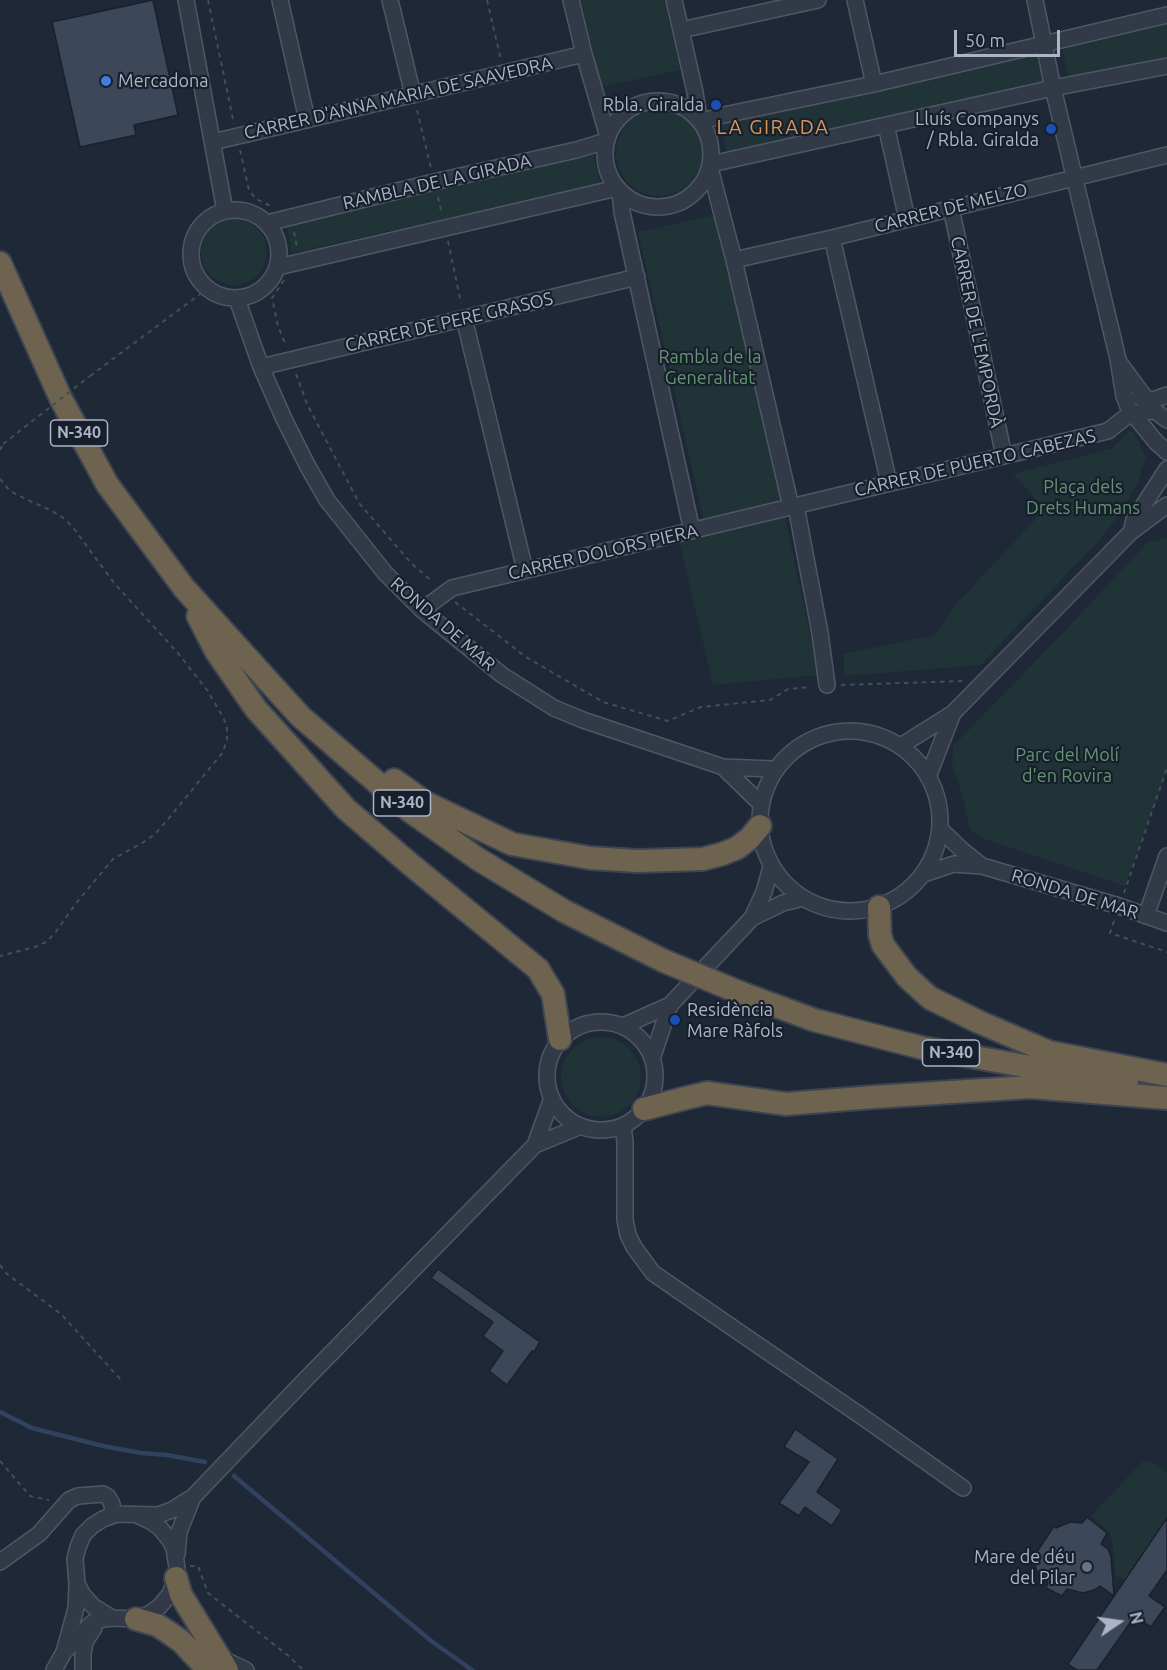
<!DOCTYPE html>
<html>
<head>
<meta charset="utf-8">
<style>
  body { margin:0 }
  #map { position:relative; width:1167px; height:1670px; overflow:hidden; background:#1e2837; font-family:Ubuntu,sans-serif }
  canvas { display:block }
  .north { position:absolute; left:1089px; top:1592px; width:60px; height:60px; -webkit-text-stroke:4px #181f2c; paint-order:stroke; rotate:77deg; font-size:16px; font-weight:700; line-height:24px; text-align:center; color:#acb4c5 }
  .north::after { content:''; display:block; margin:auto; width:21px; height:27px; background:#acb4c5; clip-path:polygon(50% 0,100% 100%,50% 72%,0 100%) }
  .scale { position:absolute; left:954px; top:30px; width:106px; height:27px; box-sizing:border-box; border:3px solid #acb4c5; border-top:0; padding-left:8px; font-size:18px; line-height:21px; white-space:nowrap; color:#acb4c5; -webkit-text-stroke:4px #181f2c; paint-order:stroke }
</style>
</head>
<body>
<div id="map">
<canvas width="1167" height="1670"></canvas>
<div class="north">N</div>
<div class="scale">50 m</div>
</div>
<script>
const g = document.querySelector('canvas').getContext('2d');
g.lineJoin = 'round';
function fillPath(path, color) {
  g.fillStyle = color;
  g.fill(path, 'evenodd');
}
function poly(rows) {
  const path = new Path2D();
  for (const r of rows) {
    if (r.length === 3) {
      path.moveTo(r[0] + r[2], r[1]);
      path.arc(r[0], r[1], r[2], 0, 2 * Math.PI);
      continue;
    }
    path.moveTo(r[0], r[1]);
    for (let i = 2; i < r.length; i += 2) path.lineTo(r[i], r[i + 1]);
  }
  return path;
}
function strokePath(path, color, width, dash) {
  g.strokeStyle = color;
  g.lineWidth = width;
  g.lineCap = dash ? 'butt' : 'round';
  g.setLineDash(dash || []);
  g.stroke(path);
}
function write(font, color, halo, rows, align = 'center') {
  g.font = font + ' Ubuntu,sans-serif';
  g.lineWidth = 4.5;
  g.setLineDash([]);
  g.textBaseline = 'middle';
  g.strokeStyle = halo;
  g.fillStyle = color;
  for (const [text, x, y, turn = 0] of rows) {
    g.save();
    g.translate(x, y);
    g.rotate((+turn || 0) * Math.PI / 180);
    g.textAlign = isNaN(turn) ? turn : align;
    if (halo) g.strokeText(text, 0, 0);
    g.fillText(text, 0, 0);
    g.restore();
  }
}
fillPath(poly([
  [581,0,664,0,680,70,601,87],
  [1167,20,1167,59,1068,79,1062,46],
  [1037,52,1044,85,727,155,720,121],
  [659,153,43],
  [592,150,601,184,292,253,286,222],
  [716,215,781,503,704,521,638,232],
  [234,252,33],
  [1129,431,1134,432,1146,457,1138,482,1125,507,1101,538,981,665,845,676,843,654,934,635,958,602,1045,509,1013,474,1113,448],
  [784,513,819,675,713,685,679,539],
  [1167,538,1167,770,1125,886,987,840,970,830,963,797,952,764,953,746,1057,639,1147,543],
  [601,1077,40],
  [1147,1461,1154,1463,1167,1472,1167,1517,1125,1580,1115,1575,1113,1546,1109,1532,1091,1516,1142,1462]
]), '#203438');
strokePath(poly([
  [0,1412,32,1428,103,1446,141,1453,167,1455,205,1462],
  [234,1476,430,1640,472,1670]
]), '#31425f', 4.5);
const building = poly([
  [153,0,178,115,134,125,136,135,80,147,52,22,153,0],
  [438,1269,540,1342,534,1352,532,1351,507,1385,489,1371,503,1351,483,1336,493,1322,431,1278,438,1269],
  [795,1429,838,1459,817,1492,842,1510,832,1526,805,1507,799,1516,779,1503,809,1462,784,1447,795,1429],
  [1087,1517,1107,1533,1101,1544,1108,1549,1111,1557,1114,1596,1100,1586,1094,1590,1083,1593,1067,1589,1062,1596,1046,1588,1048,1582,1042,1579,1037,1572,1035,1564,1040,1557,1037,1552,1054,1526,1056,1528,1070,1522,1082,1523,1087,1517],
  [1167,1518,1167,1570,1149,1596,1165,1607,1151,1627,1134,1617,1097,1670,1077,1670,1068,1664,1167,1518]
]);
fillPath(building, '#3c475a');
strokePath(building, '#1a212e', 1.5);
const minor = poly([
  [186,0,225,211],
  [280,0,307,120],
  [390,0,413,95],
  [571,0,584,54,608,137],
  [674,0,695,92,699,119],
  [855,0,874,84],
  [1035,0,1053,88,1118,359,1124,396,1129,409,1156,442,1167,452],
  [681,30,818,0],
  [658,154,53],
  [701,122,719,116,874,84,1167,15],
  [886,125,907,219],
  [213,142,584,54],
  [711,164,1053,88,1167,66],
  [710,168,734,260,791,507],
  [620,192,622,212,692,531],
  [951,208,1004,456],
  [235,254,44],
  [267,223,434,182,576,150,606,141],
  [832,238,889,483],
  [734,260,832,238,1167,155],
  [278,267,617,188],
  [237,299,261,367,284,419,307,465,327,500,385,573,422,610,502,675,554,708,583,720,723,767,773,769],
  [464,318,525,570],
  [1121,365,1155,411,1167,420],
  [261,367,637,277],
  [1139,397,1153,400,1167,395],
  [796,506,820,633,827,685],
  [1131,532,1134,520,1167,469],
  [422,610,452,588,1108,431,1127,416,1141,412,1155,411],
  [850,821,90],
  [902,745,953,713,1131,532,1167,505],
  [723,767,761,804],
  [928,777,953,713],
  [940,829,962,850,982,866],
  [924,874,954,864,982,866,1119,906,1167,923],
  [1146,916,1167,856],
  [752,918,764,892,771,867],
  [601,1076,54],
  [623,1026,670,1005,752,918,783,903,803,898],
  [652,1059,670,1005],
  [623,1126,625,1142,625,1220,628,1235,634,1247,653,1273,867,1420,963,1488],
  [535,1145,552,1098],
  [177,1554,179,1532,193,1497],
  [0,1562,39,1534,69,1500,78,1496,103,1494,108,1497,112,1504,113,1515],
  [77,1584,83,1595,94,1607,112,1618],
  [66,1650,91,1624,97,1620,112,1618,136,1619,149,1614,160,1606,170,1594,176,1578,177,1568,174,1548,169,1539,160,1528,150,1521,139,1516],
  [219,1657,246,1670],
  [54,1670,64,1652,76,1608,77,1584,75,1559,78,1547,83,1535,92,1526,103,1519,117,1514,158,1515,172,1510,193,1497,304,1381,535,1145,581,1126],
  [83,1670,83,1654,85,1642,94,1628]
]);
const highway = poly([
  [0,263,61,399,107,484,184,588,300,716,410,811,478,859,564,911,664,961],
  [198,616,216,651,256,709,346,809,410,864,538,969,553,994,560,1039],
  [394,780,426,803,512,844,590,858,638,861,703,859,722,854,737,848,750,838,760,826],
  [879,907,880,935,883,945,907,977,930,998,979,1022,1049,1052,1167,1075],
  [741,993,814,1020,923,1048,1059,1072,1127,1081],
  [644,1109,682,1099,707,1093,786,1104,874,1097,1030,1087,1167,1098],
  [176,1578,181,1595,227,1670],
  [136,1619,157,1625,171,1634,182,1642,208,1670]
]);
strokePath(minor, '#4f5766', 18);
strokePath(highway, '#3d4452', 26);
strokePath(poly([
  [208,0,234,124],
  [487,0,501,60],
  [417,110,431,168],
  [240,150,249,190,256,199,271,206],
  [438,197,442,215],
  [294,232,297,247],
  [448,241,461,303],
  [284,280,272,298,278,326,286,346],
  [296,374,307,404,359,503,411,563,433,582],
  [90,376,207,289],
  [0,450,3,444],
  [0,479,10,491,28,500,52,511,65,519,75,530,114,583,177,652,207,690,223,717,227,727,227,739,223,752,169,818,155,834,144,842,113,859,77,902,55,933,46,942,35,947,0,956],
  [455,602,526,657,603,702,668,721,701,707,770,700,788,689,811,687],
  [841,685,964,681],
  [1124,893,1167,768],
  [1114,921,1110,933,1167,952],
  [0,1265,7,1274,61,1314,122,1381],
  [0,1461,30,1496,49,1500],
  [190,1566,198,1566,208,1593,290,1657,303,1670]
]), '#3e5156', 2, [4.5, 4.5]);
strokePath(minor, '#323a47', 15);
strokePath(highway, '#6e634e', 22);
const highwayBridge = poly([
  [664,961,741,993]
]);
strokePath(highwayBridge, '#3d4452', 26, []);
strokePath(poly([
  [3,444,90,376]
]), '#3e5156', 2, [4.5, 4.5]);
strokePath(highwayBridge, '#6e634e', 22);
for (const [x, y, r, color] of [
  [106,81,6,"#3f7fe0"],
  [716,105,6,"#1a4fb4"],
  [1051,129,6,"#1a4fb4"],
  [675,1020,6,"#1a4fb4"],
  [1087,1567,6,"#6b7280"]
]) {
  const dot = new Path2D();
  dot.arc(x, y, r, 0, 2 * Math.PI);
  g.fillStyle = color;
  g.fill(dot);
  strokePath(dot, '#181f2c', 2);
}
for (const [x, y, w] of [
  [79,433,57],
  [402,803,57],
  [951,1053,57]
]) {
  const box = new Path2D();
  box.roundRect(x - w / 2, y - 13, w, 26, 4.5);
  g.fillStyle = '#181f2c';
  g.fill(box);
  strokePath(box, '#acb4c5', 1.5);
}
write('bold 16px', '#acb4c5', null, [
  ["N-340",79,433],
  ["N-340",402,803],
  ["N-340",951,1053]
]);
write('18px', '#acb4c5', '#181f2c', [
  ["Mercadona",118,81,"left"],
  ["Rbla. Giralda",704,105],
  ["Lluís Companys",1039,119],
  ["/ Rbla. Giralda",1039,140],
  ["Residència",687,1010,"left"],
  ["Mare Ràfols",687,1031,"left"],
  ["Mare de déu",1075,1557],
  ["del Pilar",1075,1578]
], 'right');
write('18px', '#acb4c5', '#181f2c', [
  ["CARRER D'ANNA MARIA DE SAAVEDRA",398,98,-13],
  ["RAMBLA DE LA GIRADA",437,182,-13],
  ["CARRER DE MELZO",951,208,-14],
  ["CARRER DE PERE GRASOS",449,322,-13],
  ["CARRER DE L'EMPORDÀ",977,332,78],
  ["CARRER DE PUERTO CABEZAS",975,463,-13],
  ["CARRER DOLORS PIERA",603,552,-13],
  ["RONDA DE MAR",443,624,41],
  ["RONDA DE MAR",1075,894,17]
]);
write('18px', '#639571', '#181f2c', [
  ["Rambla de la",710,357],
  ["Generalitat",710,378],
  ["Plaça dels",1083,487],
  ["Drets Humans",1083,508],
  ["Parc del Molí",1067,755],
  ["d'en Rovira",1067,776]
]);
g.letterSpacing = '1.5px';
write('20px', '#d79454', '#181f2c', [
  ["LA GIRADA",773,127]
]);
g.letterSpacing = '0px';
</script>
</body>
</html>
